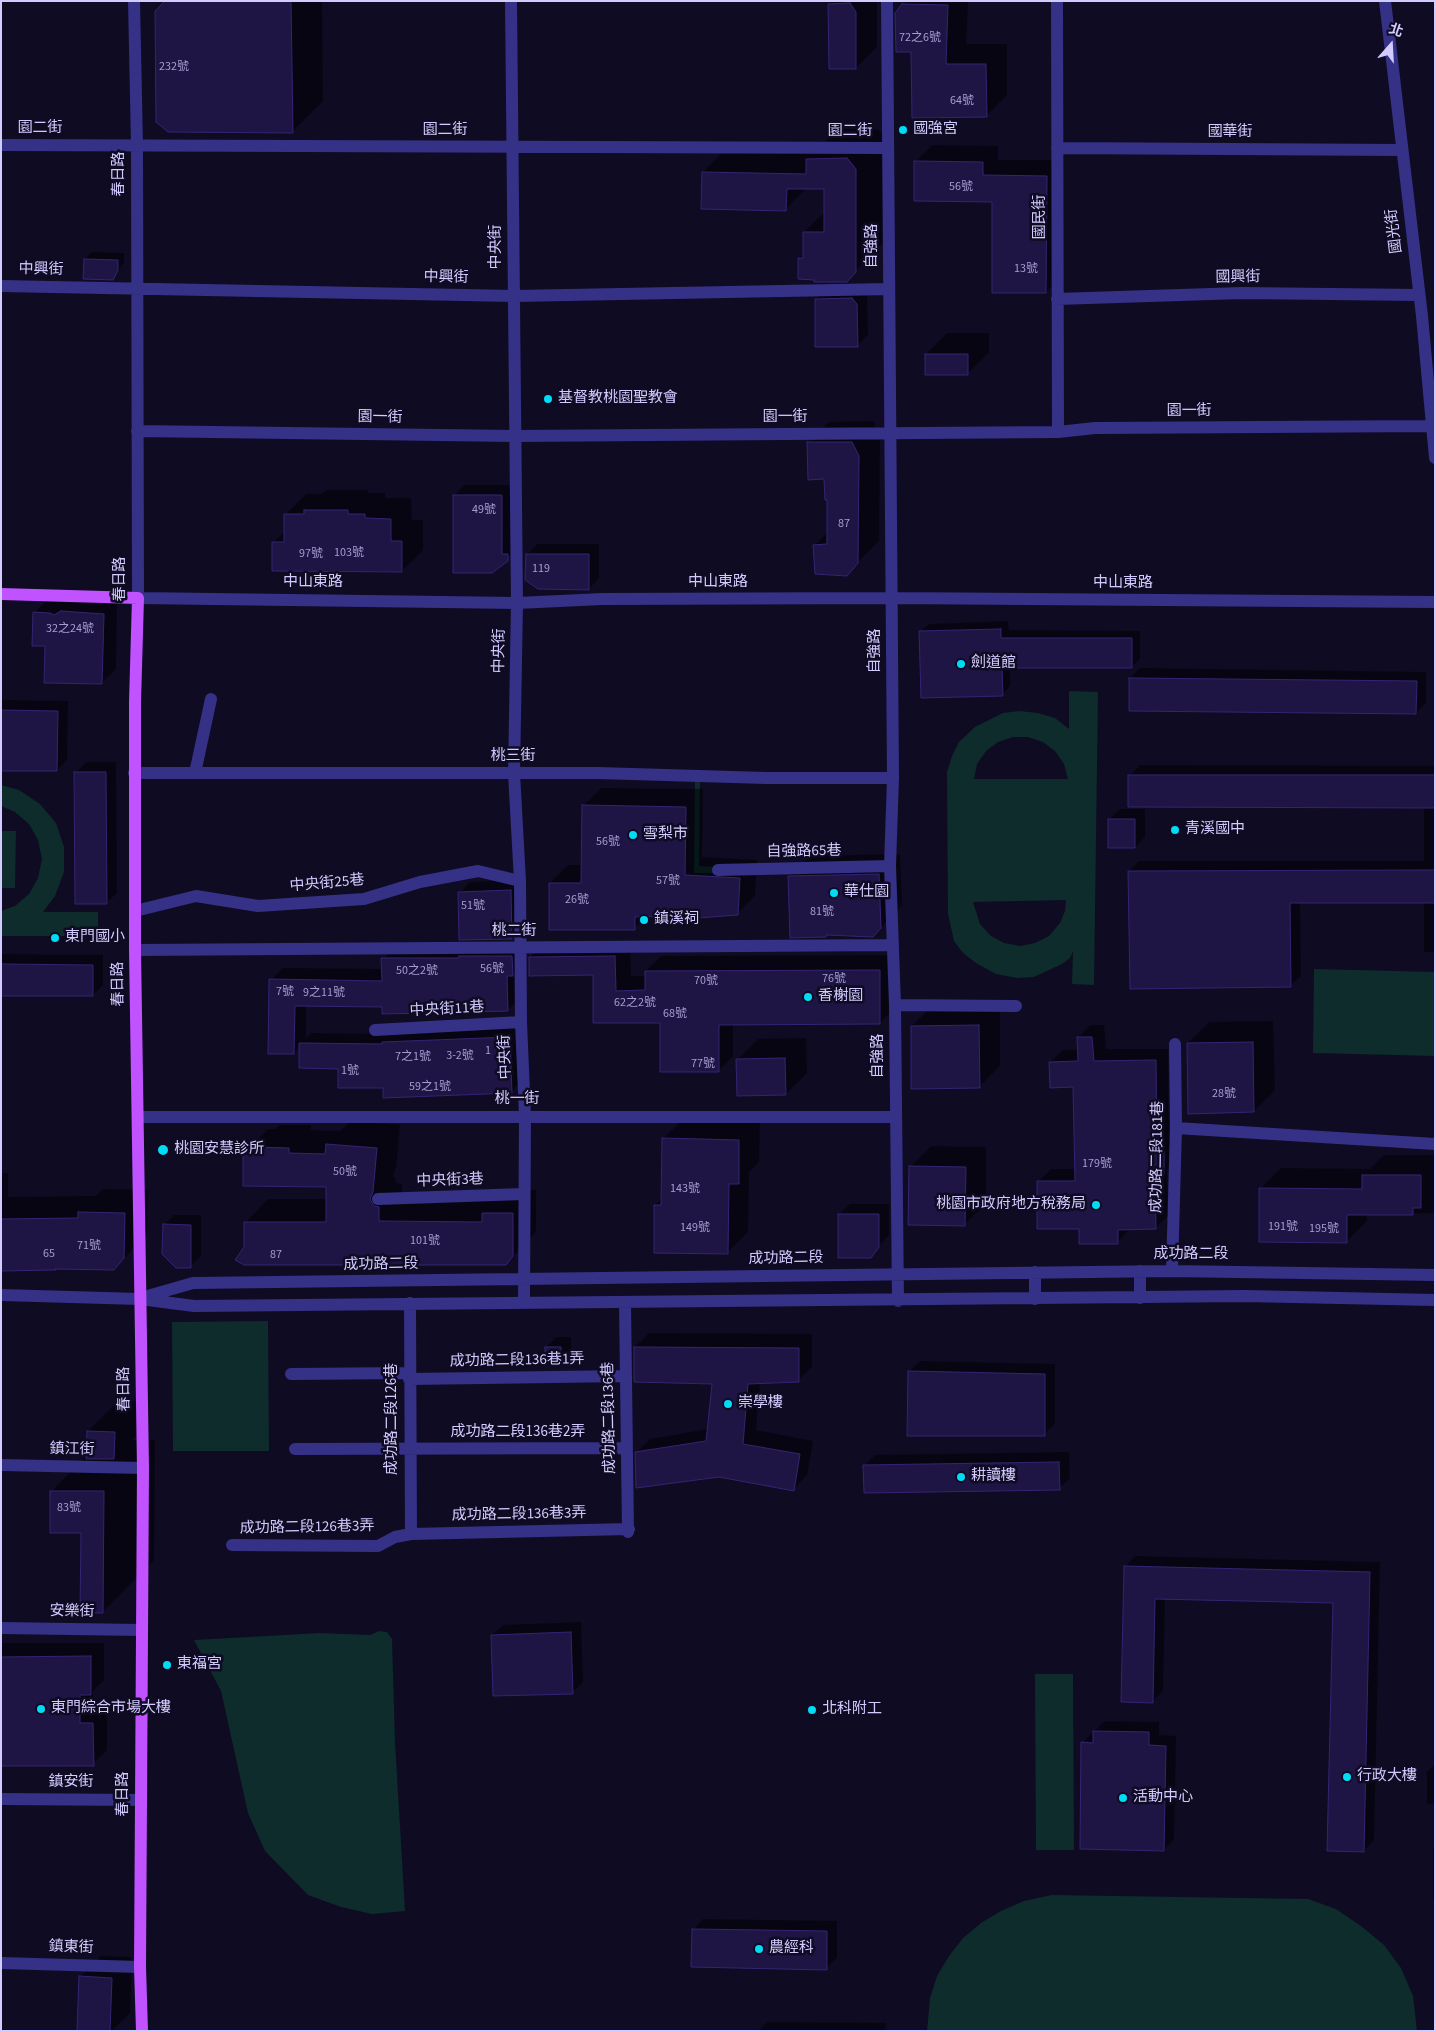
<!DOCTYPE html>
<html>
<head>
<meta charset="utf-8">
<style>
  body { margin:0 }
  #map { position:relative; width:1436px; height:2032px; overflow:hidden; background:#0f0b22; font-family:"Source Sans 3","Noto Sans TC",sans-serif }
  canvas { display:block }
  .frame { position:absolute; inset:0; border:2px solid #d2cbff; pointer-events:none }
  .north { position:absolute; left:1366px; top:20px; width:50px; height:50px; -webkit-text-stroke:4px #0f0b22; paint-order:stroke; rotate:19deg; font-size:14px; font-weight:700; line-height:20px; text-align:center; color:#d2cbff }
  .north::after { content:''; display:block; margin:auto; width:18px; height:22px; background:#d2cbff; clip-path:polygon(50% 0,100% 100%,50% 72%,0 100%) }
</style>
</head>
<body>
<div id="map">
<canvas width="1436" height="2032"></canvas>
<div class="frame"></div>
<div class="north">北</div>
</div>
<script>
const g = document.querySelector('canvas').getContext('2d');
g.lineJoin = 'round';
function fillPath(path, color) {
  g.fillStyle = color;
  g.fill(path, 'evenodd');
}
function poly(rows) {
  const path = new Path2D();
  for (const r of rows) {
    path.moveTo(r[0], r[1]);
    for (let i = 2; i < r.length; i += 2) path.lineTo(r[i], r[i + 1]);
  }
  return path;
}
function strokePath(path, color, width, dash) {
  g.strokeStyle = color;
  g.lineWidth = width;
  g.lineCap = dash ? 'butt' : 'round';
  g.setLineDash(dash || []);
  g.stroke(path);
}
function write(font, color, halo, rows, align = 'center') {
  g.font = font + ' "Source Sans 3","Noto Sans TC",sans-serif';
  g.lineWidth = 5;
  g.setLineDash([]);
  g.textBaseline = 'middle';
  g.strokeStyle = halo;
  g.fillStyle = color;
  for (const [text, x, y, turn = 0] of rows) {
    g.save();
    g.translate(x, y);
    g.rotate((+turn || 0) * Math.PI / 180);
    g.textAlign = isNaN(turn) ? turn : align;
    if (halo) g.strokeText(text, 0, 0);
    g.fillText(text, 0, 0);
    g.restore();
  }
}
fillPath(poly([
  [1069,691,1098,692,1094,985,1072,984,1073,951,1070,958,1062,964,1034,977,1017,978,996,974,976,963,963,953,954,941,948,914,947,772,952,756,959,742,975,727,1003,713,1019,711,1038,713,1055,718,1069,729],
  [1013,737,1028,737,1043,742,1055,751,1064,764,1068,779,974,779,977,764,986,751,998,742],
  [1066,900,1065,911,1060,923,1049,936,1035,943,1020,946,1004,943,991,936,980,924,973,902],
  [695,779,700,779,699,866,717,867,717,873,694,873],
  [1,785,19,790,40,804,56,823,64,847,64,872,55,896,43,912,98,912,98,936,1,936,1,911,15,906,29,894,38,878,42,859,38,840,29,824,15,812,1,806],
  [1,831,16,831,15,888,1,888],
  [1314,969,1435,972,1435,1056,1313,1053],
  [268,1321,269,1451,173,1451,172,1322],
  [379,1631,387,1632,392,1639,395,1742,405,1911,372,1914,341,1907,308,1895,265,1851,248,1813,221,1691,194,1640,320,1633,370,1635],
  [1035,1674,1073,1674,1074,1850,1036,1850],
  [1052,1895,1308,1899,1336,1909,1361,1926,1384,1945,1401,1968,1413,1996,1417,2031,927,2031,930,1998,937,1976,949,1956,963,1938,981,1923,1001,1911,1024,1901]
]), '#0d2c2b');
fillPath(poly([
  [166,1,322,1,323,101,293,131],
  [832,1,877,1,877,47,856,68,829,4],
  [907,1,968,1,966,44,1007,44,1007,95,986,116,912,51,903,5],
  [837,129,878,129,886,139,885,241,846,280,799,258,804,253,804,232,825,212,825,187,808,187,786,209,703,172,733,142,823,144],
  [932,145,998,146,998,160,1063,160,1062,276,1046,292,994,201,916,161],
  [92,252,124,253,124,262,112,279,85,259],
  [826,289,867,293,868,335,857,346,816,299],
  [947,333,989,333,989,352,968,373,926,354],
  [873,421,880,435,879,541,846,574,815,545,828,532,828,499,826,478,808,442,829,422],
  [464,485,512,485,518,549,492,572,454,496],
  [326,490,368,490,368,493,385,493,385,498,411,498,412,520,423,520,423,550,402,571,274,542,285,531,285,515,306,494,322,494],
  [537,544,599,544,599,578,589,589,527,555],
  [48,599,117,601,116,669,102,683,47,644,34,613],
  [1008,621,1009,630,1140,631,1140,659,1131,667,1010,666,1010,686,1002,695,920,632,929,624],
  [1140,668,1426,672,1426,703,1416,713,1130,678],
  [1,700,68,701,67,760,57,770,1,770],
  [86,762,116,762,117,893,106,903,76,773],
  [1140,765,1435,766,1435,952,1424,952,1424,902,1300,902,1301,976,1290,986,1129,871,1139,861,1424,861,1424,806,1130,776],
  [601,788,703,789,702,857,757,860,755,896,737,914,701,916,697,920,678,914,648,915,634,928,550,883,568,865,582,865,583,806],
  [1120,809,1145,809,1145,837,1135,847,1109,820],
  [900,854,902,905,873,936,827,934,825,936,789,877,810,856],
  [521,880,522,928,512,938,460,893,470,882],
  [630,941,631,976,646,976,646,971,661,956,894,955,895,1008,880,1023,733,1024,733,1056,718,1071,661,1022,595,1022,594,974,530,957,545,942],
  [524,944,520,998,508,1010,306,1005,306,1038,311,1033,391,1034,519,1027,521,1082,511,1092,384,1087,339,1067,300,1046,294,1053,271,980,283,968,383,969,383,959,395,947],
  [1,954,103,955,103,985,93,995,1,995],
  [933,1005,1000,1005,1000,1066,979,1087,912,1026],
  [1273,1021,1275,1090,1254,1111,1188,1043,1209,1022],
  [1090,1025,1104,1025,1106,1049,1168,1049,1169,1139,1176,1139,1176,1162,1167,1170,1168,1216,1155,1228,1130,1228,1117,1243,1081,1228,1038,1182,1051,1169,1076,1169,1075,1086,1050,1062,1063,1050,1078,1050,1078,1038],
  [806,1038,807,1073,786,1094,737,1060,758,1039],
  [684,1118,760,1119,759,1162,749,1172,748,1232,727,1253,655,1205,663,1198,663,1139],
  [351,1121,400,1125,396,1168,393,1175,397,1183,402,1184,402,1198,507,1190,536,1190,536,1232,506,1264,245,1248,245,1223,268,1199,327,1199,327,1186,244,1153,268,1129,275,1129,280,1125,311,1125,311,1130,340,1131],
  [931,1146,986,1147,986,1203,965,1224,910,1167],
  [1384,1155,1435,1155,1435,1213,1367,1214,1367,1221,1346,1242,1260,1189,1281,1168,1370,1169],
  [1,1173,8,1173,8,1197,96,1196,102,1189,148,1190,147,1234,114,1269,57,1267,1,1270],
  [850,1204,889,1204,889,1235,870,1256,839,1214],
  [174,1215,201,1215,201,1256,190,1267,164,1225],
  [649,1333,812,1334,812,1367,798,1381,760,1382,756,1430,813,1441,807,1475,793,1490,636,1453,650,1439,708,1429,714,1383,635,1347],
  [556,1337,571,1337,571,1351,560,1362,546,1347],
  [920,1361,1055,1364,1055,1424,1044,1434,909,1372],
  [118,1401,145,1402,144,1428,132,1440,155,1440,154,1560,103,1612,82,1532,52,1491,87,1455,88,1431],
  [1069,1452,1070,1478,1059,1488,864,1466,875,1455],
  [1135,1556,1380,1562,1374,1840,1364,1851,1334,1602,1165,1598,1163,1691,1152,1702,1125,1567],
  [581,1622,583,1682,573,1692,492,1635,503,1625],
  [1,1643,104,1643,104,1680,93,1691,94,1710,107,1710,107,1750,93,1764,1,1765],
  [1105,1721,1159,1722,1159,1735,1176,1736,1174,1839,1164,1850,1082,1743],
  [1435,1764,1435,1804,1427,1804,1427,1772],
  [1435,1847,1435,1900,1433,1900,1433,1849],
  [703,1919,837,1921,837,1958,826,1968,693,1930],
  [101,1956,132,1957,130,2013,112,2031,78,2031,80,1977],
  [767,2022,886,2023,885,2031,758,2031]
]), '#0007');
const building = poly([
  [165,1,291,1,293,133,168,132,156,122,155,11,165,1],
  [850,3,856,12,856,69,829,69,828,4,850,3],
  [902,4,948,5,946,64,986,64,987,117,912,118,911,52,896,52,895,13,902,4],
  [847,158,856,169,856,272,847,282,814,282,814,280,798,279,798,258,803,258,803,232,824,232,824,189,787,189,786,211,701,209,702,172,806,174,806,159,847,158],
  [914,161,983,162,983,175,1047,176,1046,293,992,293,992,202,914,201,914,161],
  [84,259,118,260,118,270,113,280,83,279,84,259],
  [852,298,857,304,858,347,815,347,815,299,852,298],
  [925,354,968,354,968,375,925,375,925,354],
  [807,442,852,442,859,456,858,563,847,576,815,574,813,545,827,544,827,500,825,500,824,479,808,480,807,442],
  [453,495,502,495,502,554,508,554,508,561,492,573,453,573,453,495],
  [304,510,348,510,348,514,365,514,365,518,391,519,391,541,402,541,402,572,272,571,272,542,284,542,284,514,304,514,304,510],
  [526,554,589,554,589,590,538,589,525,580,526,554],
  [61,611,104,614,102,684,44,683,45,646,32,646,33,612,50,613,54,615,61,611],
  [1001,629,1001,638,1132,638,1132,668,1002,668,1003,696,921,698,919,631,1001,629],
  [1129,678,1417,681,1416,714,1129,711,1129,678],
  [1,710,58,711,57,771,1,771,1,710],
  [74,772,106,772,107,904,75,904,74,772],
  [1128,775,1435,775,1435,808,1128,807,1128,775],
  [582,805,686,807,685,875,740,878,738,915,698,918,697,922,678,922,677,916,635,917,635,930,549,930,549,883,581,883,582,805],
  [1108,819,1135,819,1135,848,1108,848,1108,819],
  [1435,870,1435,903,1290,903,1291,987,1130,989,1128,871,1435,870],
  [879,874,881,928,873,937,826,935,826,937,790,938,788,876,879,874],
  [511,890,512,939,459,940,458,892,511,890],
  [459,956,512,956,513,976,507,976,508,1011,382,1014,382,1007,295,1006,294,1054,268,1054,269,979,382,981,381,958,459,958,459,956],
  [615,956,616,991,645,990,645,971,880,970,880,1024,719,1025,719,1072,660,1072,660,1023,593,1023,593,975,529,976,529,957,615,956],
  [1,964,93,965,93,996,1,996,1,964],
  [979,1025,980,1088,911,1089,911,1026,979,1025],
  [510,1037,512,1093,383,1098,383,1088,338,1088,338,1069,299,1068,299,1043,382,1044,382,1042,510,1037],
  [1077,1037,1092,1037,1094,1061,1156,1060,1157,1151,1164,1151,1164,1175,1155,1175,1156,1229,1118,1230,1118,1244,1079,1244,1079,1229,1037,1229,1037,1181,1075,1181,1073,1087,1050,1088,1049,1062,1078,1061,1077,1037],
  [1253,1042,1254,1112,1188,1114,1187,1043,1253,1042],
  [785,1058,786,1095,737,1096,736,1059,785,1058],
  [662,1138,739,1140,739,1184,729,1184,728,1254,654,1253,654,1205,661,1205,662,1138],
  [326,1144,377,1148,373,1192,370,1199,374,1206,379,1207,379,1221,482,1222,482,1213,513,1213,513,1256,506,1265,244,1265,235,1260,244,1247,244,1222,326,1222,326,1187,243,1186,243,1152,256,1152,256,1147,289,1148,289,1153,325,1154,326,1144],
  [909,1166,966,1167,965,1226,908,1225,909,1166],
  [1362,1175,1421,1175,1421,1208,1413,1208,1413,1215,1347,1215,1347,1243,1259,1242,1259,1188,1362,1189,1362,1175],
  [78,1212,125,1213,124,1258,114,1270,55,1269,56,1270,1,1271,1,1219,78,1218,78,1212],
  [838,1214,879,1214,879,1247,871,1258,838,1258,838,1214],
  [163,1224,191,1225,191,1268,176,1268,162,1254,163,1224],
  [545,1347,561,1347,561,1363,545,1363,545,1347],
  [634,1347,799,1348,799,1382,748,1384,743,1444,800,1454,794,1491,719,1477,636,1488,635,1452,706,1441,712,1384,634,1382,634,1347],
  [908,1371,1045,1374,1045,1436,907,1436,908,1371],
  [87,1431,115,1432,114,1459,86,1459,87,1431],
  [1059,1462,1060,1490,864,1493,863,1465,1059,1462],
  [50,1491,104,1491,103,1613,80,1613,81,1533,50,1533,50,1491],
  [1124,1566,1370,1572,1364,1852,1327,1851,1333,1603,1155,1599,1153,1703,1121,1702,1124,1566],
  [571,1632,573,1694,493,1696,491,1635,571,1632],
  [91,1656,91,1695,80,1695,80,1723,93,1723,94,1766,1,1766,1,1657,91,1656],
  [1093,1731,1149,1732,1149,1745,1166,1746,1164,1851,1080,1849,1081,1742,1093,1743,1093,1731],
  [692,1929,827,1931,827,1970,691,1967,692,1929],
  [79,1976,112,1978,110,2031,77,2031,79,1976]
]);
fillPath(building, '#1f1545');
strokePath(building, '#352473', 1);
strokePath(poly([
  [134,1,137,145,138,598,517,603,602,599,892,598,1435,602],
  [511,1,517,603,514,773,520,881,521,1022,525,1116,524,1302],
  [887,1,893,778,890,866,895,1005,898,1301],
  [1057,1,1058,432],
  [1385,1,1422,316,1435,458],
  [1,145,888,148],
  [1057,148,1402,150],
  [1,286,514,296,889,289],
  [1057,299,1242,293,1419,295],
  [137,431,515,436,1058,432,1095,428,1432,426],
  [134,773,598,773,766,778,893,778],
  [195,773,211,699],
  [718,870,890,866],
  [135,911,196,896,258,906,364,899,420,882,478,871,520,881],
  [135,950,893,945],
  [895,1005,1016,1006],
  [375,1030,521,1022],
  [139,1117,895,1117],
  [1176,1128,1435,1144],
  [378,1199,523,1194],
  [1140,1271,1140,1298],
  [1172,1271,1176,1128,1175,1044],
  [1035,1272,1035,1299],
  [1,1295,140,1299,194,1306,1245,1296,1435,1300],
  [144,1297,193,1283,1172,1271,1435,1275],
  [410,1303,411,1534],
  [625,1303,628,1532],
  [291,1374,409,1373],
  [409,1379,626,1376],
  [295,1449,627,1448],
  [1,1465,143,1468],
  [232,1545,378,1546,395,1537,411,1534,629,1529],
  [1,1628,142,1630],
  [1,1799,141,1800],
  [1,1963,140,1967]
]), '#353186', 12);
strokePath(poly([
  [1,594,138,598,135,702,135,950,143,1468,140,1967,142,2031]
]), '#c052ff', 12);
for (const [x, y, r, color] of [
  [903,130,5,"#00dbf6"],
  [548,399,5,"#00dbf6"],
  [961,664,5,"#00dbf6"],
  [1175,830,5,"#00dbf6"],
  [633,835,5,"#00dbf6"],
  [834,893,5,"#00dbf6"],
  [644,920,5,"#00dbf6"],
  [55,938,5,"#00dbf6"],
  [808,997,5,"#00dbf6"],
  [163,1150,6,"#00dbf6"],
  [1096,1205,5,"#00dbf6"],
  [728,1404,5,"#00dbf6"],
  [961,1477,5,"#00dbf6"],
  [167,1665,5,"#00dbf6"],
  [41,1709,5,"#00dbf6"],
  [812,1710,5,"#00dbf6"],
  [1347,1777,5,"#00dbf6"],
  [1123,1798,5,"#00dbf6"],
  [759,1949,5,"#00dbf6"]
]) {
  const dot = new Path2D();
  dot.arc(x, y, r, 0, 2 * Math.PI);
  g.fillStyle = color;
  g.fill(dot);
  strokePath(dot, '#0f0b22', 2);
}
write('12px', '#a59ed0', null, [
  ["72之6號",920,38],
  ["232號",174,67],
  ["64號",962,101],
  ["56號",961,187],
  ["13號",1026,269],
  ["49號",484,510],
  ["87",844,524],
  ["103號",349,553],
  ["97號",311,554],
  ["119",541,569],
  ["32之24號",70,629],
  ["56號",608,842],
  ["57號",668,881],
  ["26號",577,900],
  ["51號",473,906],
  ["81號",822,912],
  ["56號",492,969],
  ["50之2號",417,971],
  ["76號",834,979],
  ["70號",706,981],
  ["7號",285,992],
  ["9之11號",324,993],
  ["62之2號",635,1003],
  ["68號",675,1014],
  ["1",488,1051],
  ["3-2號",460,1056],
  ["7之1號",413,1057],
  ["77號",703,1064],
  ["1號",350,1071],
  ["59之1號",430,1087],
  ["28號",1224,1094],
  ["179號",1097,1164],
  ["50號",345,1172],
  ["143號",685,1189],
  ["191號",1283,1227],
  ["149號",695,1228],
  ["195號",1324,1229],
  ["101號",425,1241],
  ["71號",89,1246],
  ["65",49,1254],
  ["87",276,1255],
  ["83號",69,1508]
]);
write('15px', '#d2cbff', '#0f0b22', [
  ["園二街",40,129],
  ["園二街",445,131],
  ["園二街",850,132],
  ["國華街",1230,133],
  ["春日路",120,174,-90],
  ["國民街",1041,217,-90],
  ["國光街",1395,231,-97],
  ["自強路",873,246,-90],
  ["中央街",497,247,-90],
  ["中興街",41,270,1],
  ["中興街",446,278,1],
  ["國興街",1238,278,-1],
  ["園一街",1189,412],
  ["園一街",380,418,1],
  ["園一街",785,418],
  ["春日路",121,579,-90],
  ["中山東路",313,583],
  ["中山東路",718,583],
  ["中山東路",1123,584],
  ["中央街",500,651,-89],
  ["自強路",876,651,-90],
  ["桃三街",513,757],
  ["自強路65巷",804,852,-1],
  ["中央街25巷",327,884,-5],
  ["桃二街",514,932],
  ["春日路",119,984,-91],
  ["中央街11巷",447,1010,-3],
  ["自強路",879,1056,-90],
  ["中央街",506,1057,-92],
  ["桃一街",517,1100],
  ["成功路二段181巷",1158,1157,-89],
  ["中央街3巷",450,1181,-2],
  ["成功路二段",1191,1255],
  ["成功路二段",786,1259,-1],
  ["成功路二段",381,1265,-1],
  ["成功路二段136巷1弄",517,1361,-1],
  ["春日路",125,1389,-91],
  ["成功路二段136巷",610,1418,-91],
  ["成功路二段126巷",393,1419,-90],
  ["成功路二段136巷2弄",518,1433],
  ["鎮江街",72,1450,1],
  ["成功路二段136巷3弄",519,1515,-1],
  ["成功路二段126巷3弄",307,1528,-1],
  ["安樂街",72,1612,1],
  ["鎮安街",71,1783],
  ["春日路",124,1794,-90],
  ["鎮東街",71,1948,2]
]);
write('15px', '#d2cbff', '#0f0b22', [
  ["國強宮",913,130],
  ["基督教桃園聖教會",558,399],
  ["劍道館",971,664],
  ["青溪國中",1185,830],
  ["雪梨市",643,835],
  ["華仕園",844,893],
  ["鎮溪祠",654,920],
  ["東門國小",65,938],
  ["香榭園",818,997],
  ["桃園安慧診所",174,1150],
  ["桃園市政府地方稅務局",1086,1205,"right"],
  ["崇學樓",738,1404],
  ["耕讀樓",971,1477],
  ["東福宮",177,1665],
  ["東門綜合市場大樓",51,1709],
  ["北科附工",822,1710],
  ["行政大樓",1357,1777],
  ["活動中心",1133,1798],
  ["農經科",769,1949]
], 'left');
</script>
</body>
</html>
